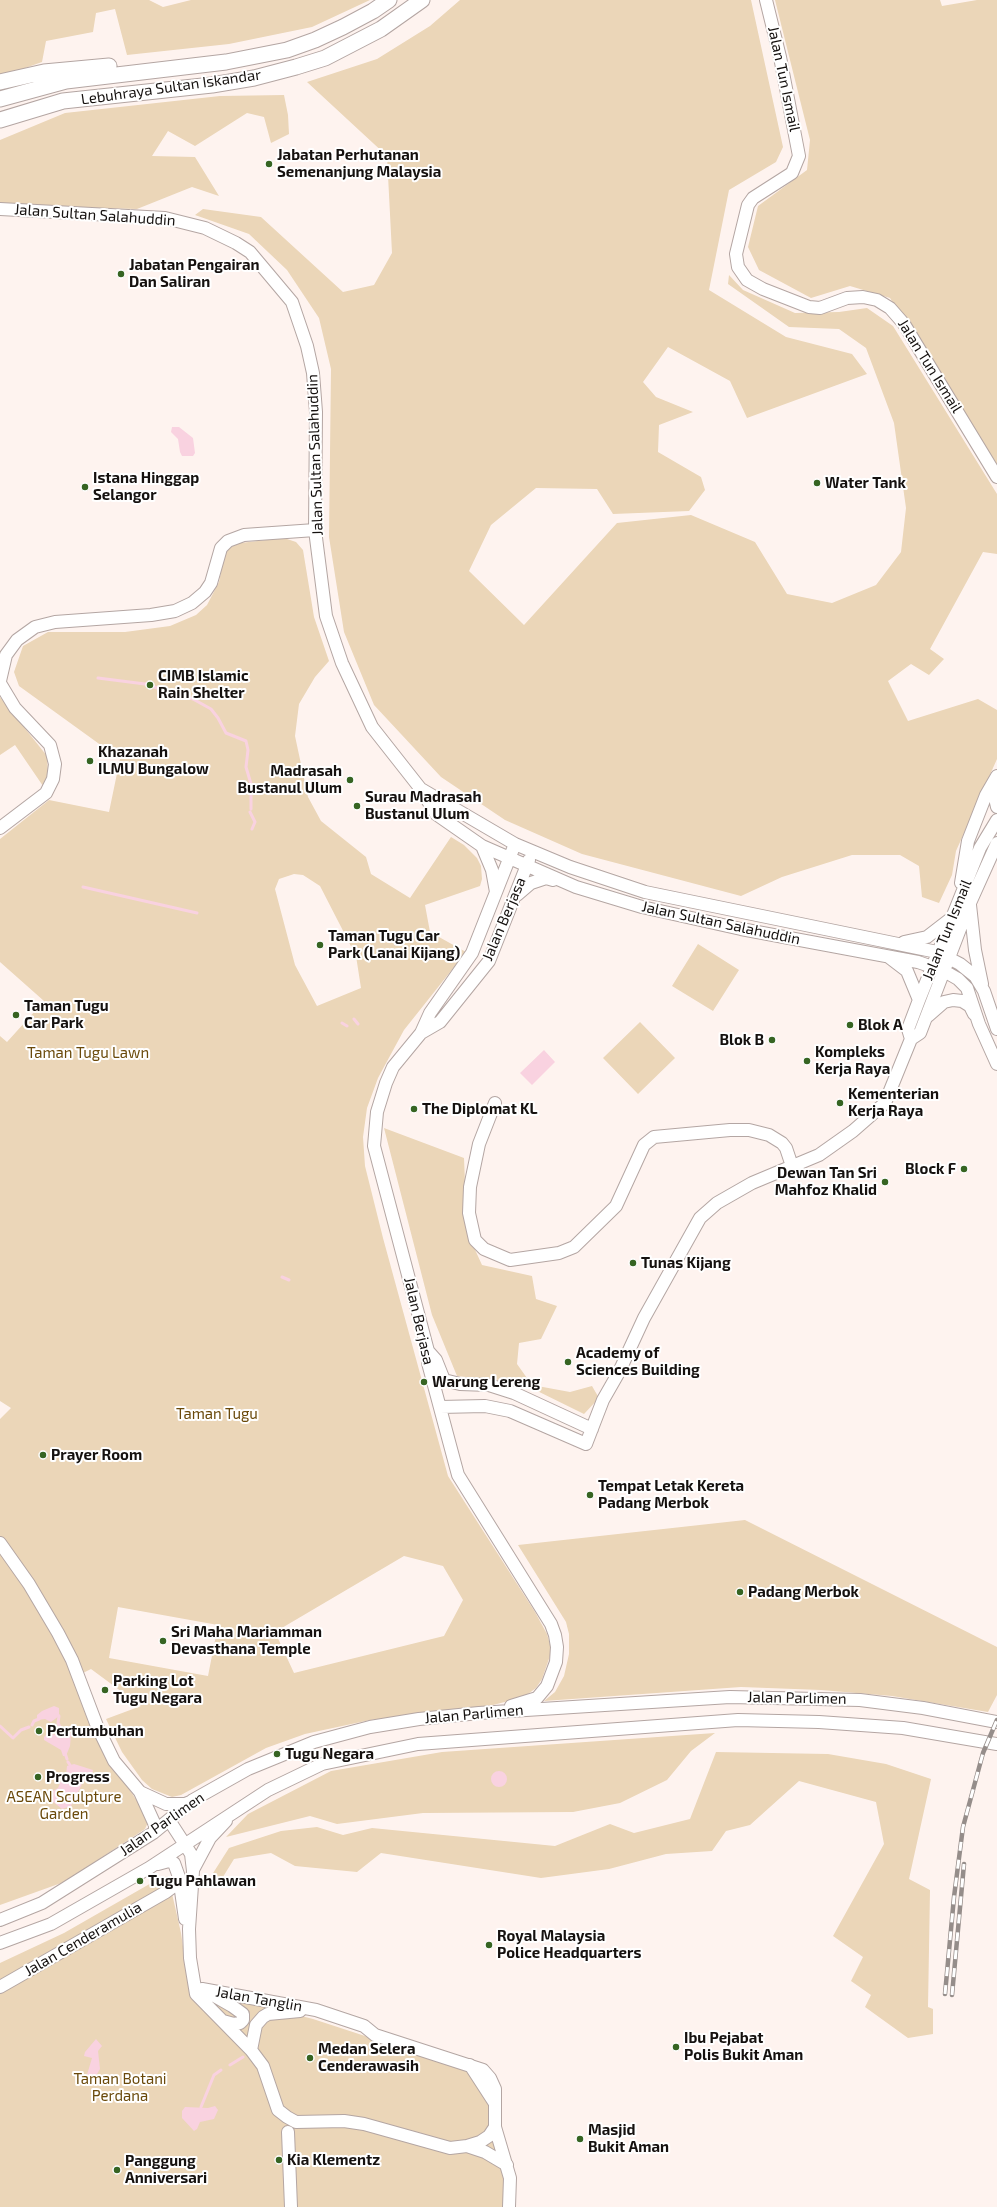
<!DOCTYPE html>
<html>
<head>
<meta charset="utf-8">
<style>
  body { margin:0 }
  canvas { display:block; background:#fef3ef }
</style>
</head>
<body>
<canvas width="997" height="2207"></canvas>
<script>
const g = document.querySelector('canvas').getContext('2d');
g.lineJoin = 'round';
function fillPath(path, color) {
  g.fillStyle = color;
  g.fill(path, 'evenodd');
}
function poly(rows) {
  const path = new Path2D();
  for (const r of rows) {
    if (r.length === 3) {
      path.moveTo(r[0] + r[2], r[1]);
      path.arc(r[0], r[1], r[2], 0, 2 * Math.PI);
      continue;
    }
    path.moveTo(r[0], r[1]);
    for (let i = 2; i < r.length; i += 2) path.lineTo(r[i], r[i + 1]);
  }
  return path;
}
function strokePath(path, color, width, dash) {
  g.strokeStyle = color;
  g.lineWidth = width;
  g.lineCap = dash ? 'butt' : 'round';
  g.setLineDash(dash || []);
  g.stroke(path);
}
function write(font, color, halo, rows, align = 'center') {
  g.font = font + ' "Exo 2",sans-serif';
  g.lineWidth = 4;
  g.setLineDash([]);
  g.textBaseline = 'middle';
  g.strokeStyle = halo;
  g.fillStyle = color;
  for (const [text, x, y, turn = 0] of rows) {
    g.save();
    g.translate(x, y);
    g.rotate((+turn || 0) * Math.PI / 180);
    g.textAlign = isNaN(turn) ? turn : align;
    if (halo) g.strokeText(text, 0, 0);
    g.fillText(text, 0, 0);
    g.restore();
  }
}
fillPath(poly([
  [0,0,149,0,163,7,191,0,370,0,312,27,229,44,127,55,115,9,96,13,93,32,46,41,42,62,0,77],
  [460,0,751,0,783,147,776,162,729,190,709,290,786,337,852,354,867,374,747,418,730,381,668,347,643,382,656,397,693,412,659,425,658,452,701,477,705,490,689,511,613,514,597,489,536,488,491,525,469,571,524,625,617,523,691,515,755,542,787,594,832,603,876,585,901,552,906,508,894,423,866,348,839,329,789,327,728,284,729,275,743,290,795,313,839,312,867,308,893,326,997,494,997,554,983,552,930,649,944,659,929,675,911,664,888,681,908,721,978,699,997,710,997,759,956,851,952,875,939,903,922,897,919,866,900,855,852,855,782,877,741,896,582,854,505,820,441,777,374,705,344,632,329,537,331,369,319,318,287,270,249,234,195,215,203,209,261,217,343,292,374,285,392,253,387,156,307,82,377,59,430,26],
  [775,0,940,0,942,6,977,0,997,0,997,464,890,298,850,286,811,298,759,270,748,247,758,206,807,170,810,140],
  [284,95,288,115,289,134,271,143,264,117,247,113,195,146,168,131,152,156,195,157,219,196,192,187,137,209,0,205,0,140,65,113,220,96],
  [284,538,296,542,303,550,314,617,329,661,315,677,299,704,295,736,308,797,321,821,366,857,371,874,410,898,451,837,464,845,477,858,481,866,482,879,480,886,425,905,430,932,466,952,404,1030,378,1078,367,1108,363,1137,365,1166,383,1238,448,1476,535,1612,547,1634,551,1648,550,1656,542,1679,536,1688,524,1697,493,1705,370,1720,305,1734,266,1748,181,1795,172,1797,152,1789,142,1780,122,1752,106,1719,141,1706,91,1669,83,1673,60,1626,32,1578,0,1536,0,1419,11,1408,0,1401,0,1036,7,1042,44,1001,0,962,0,839,49,800,109,812,120,759,19,686,14,672,23,646,48,632,125,632,170,626,196,615,207,605,219,582,224,556,229,548,240,543],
  [294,874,303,875,320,886,356,956,361,988,317,1006,295,965,275,889,279,879],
  [404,1556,443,1566,463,1600,444,1636,294,1673,275,1632],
  [118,1607,218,1625,208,1676,109,1658],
  [0,697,47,756,48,774,43,786,15,745,0,755],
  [698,944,739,970,713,1011,672,986],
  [640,1022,675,1058,638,1094,603,1058],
  [384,1128,464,1158,467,1232,482,1265,532,1276,536,1299,557,1306,541,1339,519,1343,517,1364,532,1385,570,1392,592,1386,599,1398,584,1414,521,1383,457,1376,432,1315],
  [745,1520,997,1647,997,1695,988,1712,892,1696,821,1690,741,1687,544,1701,555,1692,564,1676,569,1654,569,1634,566,1622,518,1545],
  [0,1550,37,1603,67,1656,112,1762,149,1820,145,1829,64,1882,0,1905],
  [715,1733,691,1751,667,1780,620,1803,573,1812,423,1813,337,1824,310,1816,226,1837,248,1814,331,1771,442,1752],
  [716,1752,828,1754,886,1764,931,1779,909,1879,930,1890,928,2007,933,2009,933,2034,908,2038,865,2007,871,1995,851,1981,863,1957,833,1936,884,1844,876,1802,799,1781,750,1825,726,1831,712,1851,666,1854,609,1869,541,1878,381,1853,357,1872,295,1866,271,1853,234,1859,218,1885,208,1881,229,1848,281,1831,317,1827,343,1835,372,1828,555,1846,610,1824,634,1833,690,1819],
  [168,1876,181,1933,188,1981,247,2002,313,2019,466,2069,489,2104,490,2131,507,2184,502,2207,0,2207,0,1963,64,1933,160,1878]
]), '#ebd6b8');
fillPath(poly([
  [172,427,179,427,193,438,195,453,193,456,182,456,180,452,178,439,171,432],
  [544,1050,555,1062,532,1085,520,1073],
  [54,1706,59,1708,59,1716,51,1722,45,1719,37,1720,37,1715,42,1711],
  [69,1731,71,1734,70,1746,66,1756,63,1756,61,1750,44,1740,44,1737,47,1734,61,1735],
  [74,1764,93,1770,92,1775,83,1782,71,1806,62,1809,52,1801,51,1792,58,1788,61,1781,66,1776,67,1766],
  [499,1779,8],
  [96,2039,102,2046,98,2051,100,2069,94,2079,88,2081,86,2078,92,2058,84,2056,85,2052],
  [215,2106,218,2110,214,2119,200,2122,197,2129,194,2131,182,2118,182,2111,185,2107,208,2108]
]), '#f9d2e0');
strokePath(poly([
  [98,678,145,684,151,682,154,687,193,699,211,709,218,718,226,733,246,741,248,750,246,767,251,784,251,809],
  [250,812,255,822,252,829],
  [83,887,197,913],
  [354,1019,358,1024],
  [342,1023,347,1026],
  [282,1277,289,1280],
  [57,1714,59,1716,58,1723,61,1729,62,1738],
  [32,1725,34,1721,39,1719],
  [0,1726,13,1738,21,1730,29,1727],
  [65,1753,67,1759],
  [68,1762,70,1765],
  [230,2065,243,2057],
  [201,2107,214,2075,221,2070]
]), '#f9d2e0', 3);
const minor = poly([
  [766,0,780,57,799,156,792,173,753,198,748,205,736,254,738,267,747,280,763,289,809,307,820,308,847,298,863,297,877,300,890,308,904,324,997,477],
  [0,209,165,218,205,228,236,243,250,252,292,302,307,346,313,373,316,412,315,530,326,616,342,663,372,727,420,788,436,814,482,846,576,887,642,907,741,929,918,962,944,971,958,979,967,988,979,1024,997,1064],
  [0,681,6,655,17,640,35,627,55,622,151,615,175,611,192,603,205,592,211,583,221,548,228,541,244,535,315,530],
  [0,683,15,708,50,745,55,764,53,779,46,793,0,828],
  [997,786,995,798,997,807],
  [421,789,515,844,570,867,645,892,937,952,960,964,975,976,984,991,997,1029],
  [482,846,492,870,496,892],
  [961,883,968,841,986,795,997,776],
  [517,895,531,883,546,878,553,880],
  [970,905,975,950,982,984],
  [904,942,927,937,949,920],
  [890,958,907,971,919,1000],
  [928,1016,944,1002,953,1000,962,1001,970,1006,974,1014],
  [421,1033,440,1022,489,961,529,860],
  [911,1039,908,1029,919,1000,980,848,997,820],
  [495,1103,479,1144,470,1187,469,1213,475,1240,484,1249,510,1260,559,1253,574,1247,616,1206,644,1145,654,1137,730,1130,749,1130,769,1135,782,1143,786,1148,792,1166],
  [428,1351,436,1360,444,1380,460,1384,489,1385,514,1393,592,1429],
  [440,1407,485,1406,510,1411,586,1444,603,1400,619,1372,644,1318,700,1218,717,1203,752,1183,819,1155,853,1131,885,1103,911,1039,920,1033,970,903,997,843],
  [0,1543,29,1584,58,1633,72,1660,97,1726,114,1761,140,1792,155,1825,155,1831],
  [511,1706,537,1698,547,1686,556,1662,557,1647,555,1635,551,1624,458,1475,428,1363,428,1351,374,1146,377,1112,386,1083,393,1067,421,1033,430,1013,472,953,515,844],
  [140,1792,166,1804,185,1804,190,1802],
  [169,1820,191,1854,193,1871,189,1929,190,1958,196,1994,251,2050,263,2066,278,2110,287,2117,296,2122,344,2121,364,2124,450,2148,467,2146,480,2142,489,2136,495,2127],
  [158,1864,169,1861,174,1863,179,1877,185,1919],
  [194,1868,210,1838,226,1821],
  [0,1920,42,1903,153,1833,193,1800,248,1769,314,1742,370,1727,419,1719,479,1713,730,1697,860,1700,923,1708,997,1722],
  [0,1943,51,1924,149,1868,268,1790,322,1764,418,1744,738,1720,819,1722,903,1728,997,1744],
  [0,1987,166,1892,174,1886,179,1877],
  [202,1989,316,2010,364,2026,375,2035,483,2070,490,2078,495,2089,495,2127,510,2178,509,2207],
  [211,1994,232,2006,243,2014,243,2020,240,2023,234,2024,223,2021],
  [251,2050,256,2025,263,2017,268,2014,300,2011],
  [470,2065,494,2102],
  [288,2132,291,2207],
  [467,2146,485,2152,507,2165]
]);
const major = poly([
  [0,82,44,72,109,66],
  [0,99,66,81,226,62,287,50,315,40,343,27,373,11,389,0],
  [0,120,63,101,212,85,254,78,296,67,325,58,381,29,422,0]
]);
strokePath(minor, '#b4a6a3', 14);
strokePath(major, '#b4a6a3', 17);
strokePath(minor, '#fff', 12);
strokePath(major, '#fff', 15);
const rail = poly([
  [945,1994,954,1897,963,1827,983,1753,997,1720],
  [952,1995,964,1864]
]);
strokePath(rail, '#958d8a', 4.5);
strokePath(rail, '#fff', 3, [9]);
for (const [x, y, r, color] of [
  [269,164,4,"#366422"],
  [121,274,4,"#366422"],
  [817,483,4,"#366422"],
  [85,487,4,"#366422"],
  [150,685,4,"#366422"],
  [90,761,4,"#366422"],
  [350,780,4,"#366422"],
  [357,806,4,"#366422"],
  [320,945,4,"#366422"],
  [16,1015,4,"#366422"],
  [850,1025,4,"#366422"],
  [772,1040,4,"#366422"],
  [807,1061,4,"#366422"],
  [840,1103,4,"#366422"],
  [414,1109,4,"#366422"],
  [964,1169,4,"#366422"],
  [885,1182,4,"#366422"],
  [633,1263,4,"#366422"],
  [568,1362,4,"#366422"],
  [424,1382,4,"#366422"],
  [43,1455,4,"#366422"],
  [590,1495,4,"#366422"],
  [740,1592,4,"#366422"],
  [163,1641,4,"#366422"],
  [105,1690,4,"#366422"],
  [39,1731,4,"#366422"],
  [277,1754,4,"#366422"],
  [38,1777,4,"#366422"],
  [140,1881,4,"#366422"],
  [489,1945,4,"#366422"],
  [676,2047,4,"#366422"],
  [310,2058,4,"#366422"],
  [580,2139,4,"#366422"],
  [279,2160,4,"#366422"],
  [117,2170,4,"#366422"]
]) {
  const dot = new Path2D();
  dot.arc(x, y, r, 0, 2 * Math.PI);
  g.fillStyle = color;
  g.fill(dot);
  strokePath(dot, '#fff', 1.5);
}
write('15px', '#15110f', '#fff', [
  ["Jalan Tun Ismail",784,79,78],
  ["Lebuhraya Sultan Iskandar",171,87,-8],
  ["Jalan Sultan Salahuddin",95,215,4],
  ["Jalan Tun Ismail",930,366,58],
  ["Jalan Sultan Salahuddin",315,455,-92],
  ["Jalan Berjasa",504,919,-67],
  ["Jalan Sultan Salahuddin",721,923,12],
  ["Jalan Tun Ismail",947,930,-68],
  ["Jalan Berjasa",419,1321,77],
  ["Jalan Parlimen",797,1698,1],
  ["Jalan Parlimen",474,1714,-5],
  ["Jalan Parlimen",162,1824,-35],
  ["Jalan Cenderamulia",83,1939,-30],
  ["Jalan Tanglin",259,1999,10]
]);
write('bold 15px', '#15110f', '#fff', [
  ["Jabatan Perhutanan",277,155],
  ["Semenanjung Malaysia",277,172],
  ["Jabatan Pengairan",129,265],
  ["Dan Saliran",129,282],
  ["Istana Hinggap",93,478],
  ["Selangor",93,495],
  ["Water Tank",825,483],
  ["CIMB Islamic",158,676],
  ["Rain Shelter",158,693],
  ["Khazanah",98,752],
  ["ILMU Bungalow",98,769],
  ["Madrasah",342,771,"right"],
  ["Bustanul Ulum",342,788,"right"],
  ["Surau Madrasah",365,797],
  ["Bustanul Ulum",365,814],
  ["Taman Tugu Car",328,936],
  ["Park (Lanai Kijang)",328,953],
  ["Taman Tugu",24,1006],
  ["Car Park",24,1023],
  ["Blok A",858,1025],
  ["Blok B",764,1040,"right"],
  ["Kompleks",815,1052],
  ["Kerja Raya",815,1069],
  ["Kementerian",848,1094],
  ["Kerja Raya",848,1111],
  ["The Diplomat KL",422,1109],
  ["Block F",956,1169,"right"],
  ["Dewan Tan Sri",877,1173,"right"],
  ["Mahfoz Khalid",877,1190,"right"],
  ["Tunas Kijang",641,1263],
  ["Academy of",576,1353],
  ["Sciences Building",576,1370],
  ["Warung Lereng",432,1382],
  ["Prayer Room",51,1455],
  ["Tempat Letak Kereta",598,1486],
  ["Padang Merbok",598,1503],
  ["Padang Merbok",748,1592],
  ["Sri Maha Mariamman",171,1632],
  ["Devasthana Temple",171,1649],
  ["Parking Lot",113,1681],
  ["Tugu Negara",113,1698],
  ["Pertumbuhan",47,1731],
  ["Tugu Negara",285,1754],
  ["Progress",46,1777],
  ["Tugu Pahlawan",148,1881],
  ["Royal Malaysia",497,1936],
  ["Police Headquarters",497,1953],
  ["Ibu Pejabat",684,2038],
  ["Polis Bukit Aman",684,2055],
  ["Medan Selera",318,2049],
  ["Cenderawasih",318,2066],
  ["Masjid",588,2130],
  ["Bukit Aman",588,2147],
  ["Kia Klementz",287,2160],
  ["Panggung",125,2161],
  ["Anniversari",125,2178]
], 'left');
write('15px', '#6a490a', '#fff', [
  ["Taman Tugu Lawn",88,1053],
  ["Taman Tugu",217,1414],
  ["ASEAN Sculpture",64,1797],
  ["Garden",64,1814],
  ["Taman Botani",120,2079],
  ["Perdana",120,2096]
]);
</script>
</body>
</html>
